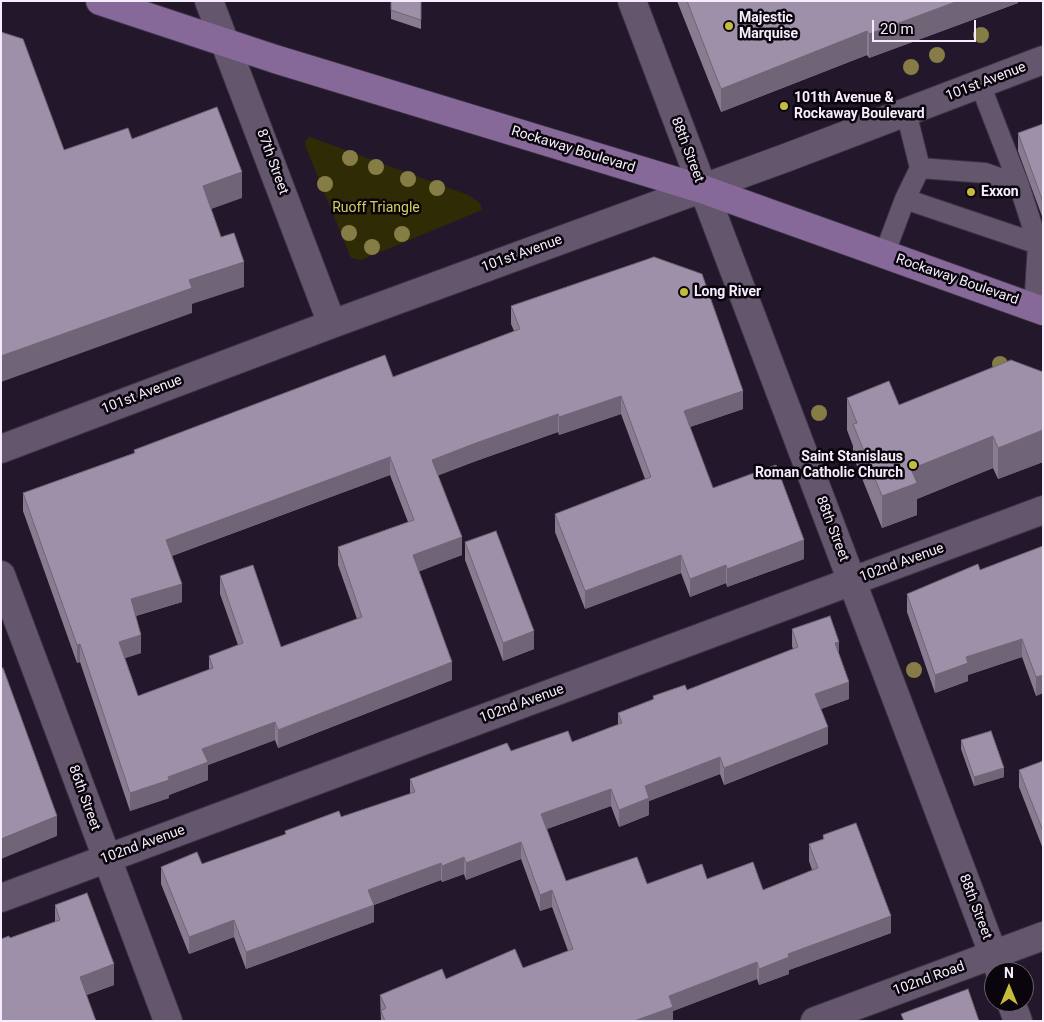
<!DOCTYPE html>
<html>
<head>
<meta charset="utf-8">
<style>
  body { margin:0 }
  #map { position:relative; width:1044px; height:1022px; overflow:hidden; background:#23172b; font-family:Roboto,sans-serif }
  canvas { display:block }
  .frame { position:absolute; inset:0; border:2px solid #f5edfb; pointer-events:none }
  .north { position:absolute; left:984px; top:962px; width:50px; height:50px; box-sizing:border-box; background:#0a050d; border:1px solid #68626c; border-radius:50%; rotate:0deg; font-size:14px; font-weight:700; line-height:20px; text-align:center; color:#f5edfb }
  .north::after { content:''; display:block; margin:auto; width:18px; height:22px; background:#c5bc3d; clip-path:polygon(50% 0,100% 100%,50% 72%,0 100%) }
  .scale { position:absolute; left:872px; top:20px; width:104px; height:22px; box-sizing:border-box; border:2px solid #f5edfb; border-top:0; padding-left:6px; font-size:15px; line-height:18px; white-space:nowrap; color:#f5edfb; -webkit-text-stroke:4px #0a050d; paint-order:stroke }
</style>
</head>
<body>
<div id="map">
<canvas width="1044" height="1022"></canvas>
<div class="frame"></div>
<div class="north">N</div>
<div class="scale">20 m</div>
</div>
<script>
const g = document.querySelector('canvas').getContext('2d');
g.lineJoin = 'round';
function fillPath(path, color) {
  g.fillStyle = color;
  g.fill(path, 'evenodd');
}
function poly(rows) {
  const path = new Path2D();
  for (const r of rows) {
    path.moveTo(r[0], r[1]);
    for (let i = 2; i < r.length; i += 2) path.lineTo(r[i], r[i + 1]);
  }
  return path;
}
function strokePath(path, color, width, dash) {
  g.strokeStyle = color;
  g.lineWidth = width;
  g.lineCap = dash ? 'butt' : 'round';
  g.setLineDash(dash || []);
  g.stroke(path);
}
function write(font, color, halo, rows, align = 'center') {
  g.font = font + ' Roboto,sans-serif';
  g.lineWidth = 5;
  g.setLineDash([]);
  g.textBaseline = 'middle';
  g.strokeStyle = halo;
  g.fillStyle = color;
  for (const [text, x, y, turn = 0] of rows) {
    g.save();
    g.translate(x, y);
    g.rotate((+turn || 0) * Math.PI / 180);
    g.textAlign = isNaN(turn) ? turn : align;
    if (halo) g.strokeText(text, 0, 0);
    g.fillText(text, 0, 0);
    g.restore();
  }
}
fillPath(poly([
  [310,137,468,195,480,203,482,210,361,260,351,258,305,145,306,140]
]), '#2f2c05');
const lane = poly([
  [980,84,1019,185,1038,244],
  [906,112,920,168,905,199,1038,244,1034,308],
  [920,168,985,173,1019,185],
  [884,255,905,199]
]);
const street = poly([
  [209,1,332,324],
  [632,1,1000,972],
  [1,449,332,324,788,157,1043,60],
  [1,575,168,1021],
  [1,898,1043,510],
  [1011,1002,1018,1021],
  [815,1021,1043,936]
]);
const primary = poly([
  [100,1,275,59,702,189,1043,311]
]);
strokePath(lane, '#3b3241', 22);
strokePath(street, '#3b3241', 30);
strokePath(primary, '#3b3241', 30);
strokePath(lane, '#63566d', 20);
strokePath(street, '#63566d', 28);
strokePath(primary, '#866998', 28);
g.fillStyle = '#857c46';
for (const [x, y] of [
  [981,35],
  [937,55],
  [911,67],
  [350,158],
  [376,167],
  [408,179],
  [325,184],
  [437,188],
  [349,233],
  [402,234],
  [372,247],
  [1000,364],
  [819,413],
  [914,670]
]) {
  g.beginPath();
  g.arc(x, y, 8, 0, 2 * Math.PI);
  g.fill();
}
fillPath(poly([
  [391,1,421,1,421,29,391,19],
  [677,1,1018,1,1018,3,869,58,867,55,721,112],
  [1043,124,1043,219,1018,151,1018,133],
  [511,306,743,409,690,427,713,488,804,559,727,587,726,583,690,597,681,573,585,609,555,532,555,514,645,479,621,414,559,435,558,432,476,461,438,475,462,555,418,571,452,680,278,748,275,740,208,765,208,780,169,795,169,798,130,811,80,662,77,663,23,511,23,493,134,453,134,450,393,377,514,331,511,324],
  [390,475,408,522,338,547,338,565,357,619,281,647,220,576,220,594,238,645,209,656,209,670,138,696,125,658,141,653,136,616,182,602,172,556],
  [1043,372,1043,462,998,479,993,468,917,499,917,515,882,528,853,456,853,446,847,430,847,398,899,405],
  [465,542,534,649,503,661,465,560],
  [1043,546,1043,693,1036,696,1022,657,968,675,968,681,935,693,907,612,907,594,980,570],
  [792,629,839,654,849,699,821,709,828,744,724,785,720,774,649,801,649,815,619,827,611,806,547,829,566,881,647,884,707,879,763,890,812,870,809,861,809,844,823,839,823,835,891,933,789,970,789,974,759,985,757,979,673,1011,673,1021,381,1021,380,995,446,979,523,968,568,951,552,907,540,911,521,859,466,880,464,874,442,882,441,880,374,905,374,922,246,969,234,937,189,954,161,884,161,867,202,864,285,835,285,831,341,817,410,794,410,779,511,751,572,742,618,725,618,713,653,700,653,696,687,690,793,649,792,646],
  [961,740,1004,777,974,786,961,749],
  [1043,761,1043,849,1019,787,1019,770],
  [55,905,114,985,87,995,10,938,55,922]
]), '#897c91');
fillPath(poly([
  [958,1,1018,1,1018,3,869,58,869,34],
  [867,31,867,55,721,112,721,89],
  [242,172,242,198,203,212,203,186],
  [244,262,244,287,192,304,192,313,1,382,1,356,189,280],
  [743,391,743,409,684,429,684,411],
  [621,396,621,414,559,435,559,417],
  [558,414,558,432,476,461,432,478,432,460,476,443],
  [1043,430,1043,462,998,479,998,448],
  [993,436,993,468,917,499,917,515,882,528,882,496,911,469],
  [390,457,390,475,166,558,166,540],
  [462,537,462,555,413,574,413,555],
  [804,540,804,559,727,587,727,569],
  [681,555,681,573,585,609,585,591],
  [726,565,726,583,690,597,690,579],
  [182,584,182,602,131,617,131,599],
  [534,631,534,649,503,661,503,643],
  [141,635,141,653,119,660,119,642],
  [1022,639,1022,657,968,675,968,681,935,693,935,675,966,657],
  [839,642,839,659,835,643],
  [80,644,80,662,77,663,77,645],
  [452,662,452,680,278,748,278,730],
  [1043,675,1043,693,1036,696,1036,677],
  [849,682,849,699,815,711,815,694],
  [275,722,275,740,208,765,208,780,169,795,169,798,130,811,130,793,168,777,202,749],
  [828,727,828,744,724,785,724,768],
  [720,757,720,774,649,801,649,815,619,827,619,810,645,786],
  [1004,768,1004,777,974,786,974,777],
  [611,789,611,806,541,831,541,814],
  [57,816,57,836,1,859,1,839],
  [521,842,521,859,466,880,466,863],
  [464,857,464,874,442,882,442,866],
  [441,863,441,880,368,907,368,890],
  [552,890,552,907,540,911,540,895],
  [374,905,374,922,246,969,246,952],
  [891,916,891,933,789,970,789,974,759,985,759,969,788,954],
  [234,920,234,937,189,954,189,937],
  [757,962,757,979,673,1011,673,1021,634,1021,669,996],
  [114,964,114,985,80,997,80,977]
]), '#6f6576');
const building = poly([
  [391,1,421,1,421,20,391,10,391,1],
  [687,1,958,1,869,34,867,31,721,89,687,1],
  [1,32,23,39,64,150,128,128,132,139,217,107,242,172,203,186,221,237,234,233,244,262,189,280,192,288,1,356,1,32],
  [1043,124,1043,202,1018,133,1043,124],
  [654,257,702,274,743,391,684,411,713,488,776,465,804,540,727,569,726,565,690,579,681,555,585,591,555,514,651,477,621,396,559,417,558,414,476,443,432,460,462,537,413,555,452,662,278,730,275,722,202,749,208,762,168,777,169,780,130,793,80,644,77,645,23,493,135,453,134,450,385,355,393,377,520,329,511,306,654,257],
  [390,457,414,520,338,547,362,617,281,647,253,565,220,576,243,643,209,656,213,668,138,696,119,642,141,635,131,599,182,584,166,540,390,457],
  [1011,360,1043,372,1043,430,998,448,993,436,911,469,917,483,882,496,853,424,857,423,847,398,889,381,899,405,1011,360],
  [496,531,534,631,503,643,465,542,496,531],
  [1043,546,1043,675,1036,677,1022,639,966,657,968,663,935,675,907,594,978,564,980,570,1043,546],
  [830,616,839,642,835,643,849,682,815,694,828,727,724,768,720,757,645,786,649,798,619,810,611,789,541,814,566,881,637,857,647,884,702,864,707,879,753,862,763,890,818,868,809,844,824,839,823,835,856,823,891,916,788,954,789,957,759,969,757,962,669,996,673,1007,634,1021,385,1021,381,1011,386,1008,380,995,442,969,446,979,515,949,523,968,573,949,552,890,540,895,521,842,466,863,464,857,442,866,441,863,368,890,374,905,246,952,234,920,189,937,161,867,197,852,202,864,286,834,285,831,339,811,341,817,415,792,410,779,507,743,511,751,568,731,572,742,622,723,618,713,654,699,653,696,685,685,687,690,798,647,792,629,830,616],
  [3,668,57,816,1,839,1,669,3,668],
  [991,731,1004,768,974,777,961,740,991,731],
  [1043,761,1043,831,1019,770,1043,761],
  [87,893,114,964,80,977,96,1021,1,1021,1,939,9,936,10,938,60,920,55,905,87,893],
  [968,989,979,1021,904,1021,901,1014,968,989]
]);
fillPath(building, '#9f90a9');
strokePath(building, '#6f6576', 1);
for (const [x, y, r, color] of [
  [729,26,5,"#c5bc3d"],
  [784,106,5,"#c5bc3d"],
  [971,192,5,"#c5bc3d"],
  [684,292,5,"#c5bc3d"],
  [913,465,5,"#c5bc3d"]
]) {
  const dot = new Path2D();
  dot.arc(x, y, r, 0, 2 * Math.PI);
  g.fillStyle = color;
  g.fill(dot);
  strokePath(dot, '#0a050d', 2);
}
write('bold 14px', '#f5edfb', '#0a050d', [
  ["Majestic",739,18],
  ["Marquise",739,34],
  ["101th Avenue &",794,98],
  ["Rockaway Boulevard",794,114],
  ["Exxon",981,192],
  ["Long River",694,292],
  ["Saint Stanislaus",903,457,"right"],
  ["Roman Catholic Church",903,473,"right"]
], 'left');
write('14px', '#f5edfb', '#0a050d', [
  ["101st Avenue",986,82,-21],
  ["Rockaway Boulevard",573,150,17],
  ["88th Street",687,150,69],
  ["87th Street",272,162,70],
  ["101st Avenue",522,254,-20],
  ["Rockaway Boulevard",957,280,19],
  ["101st Avenue",142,395,-21],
  ["88th Street",832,529,69],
  ["102nd Avenue",902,563,-20],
  ["102nd Avenue",522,704,-20],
  ["86th Street",84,798,70],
  ["102nd Avenue",143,845,-20],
  ["88th Street",975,907,69],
  ["102nd Road",929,979,-20]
]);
write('14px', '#d5ce5c', '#0a050d', [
  ["Ruoff Triangle",376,208]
]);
</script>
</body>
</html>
